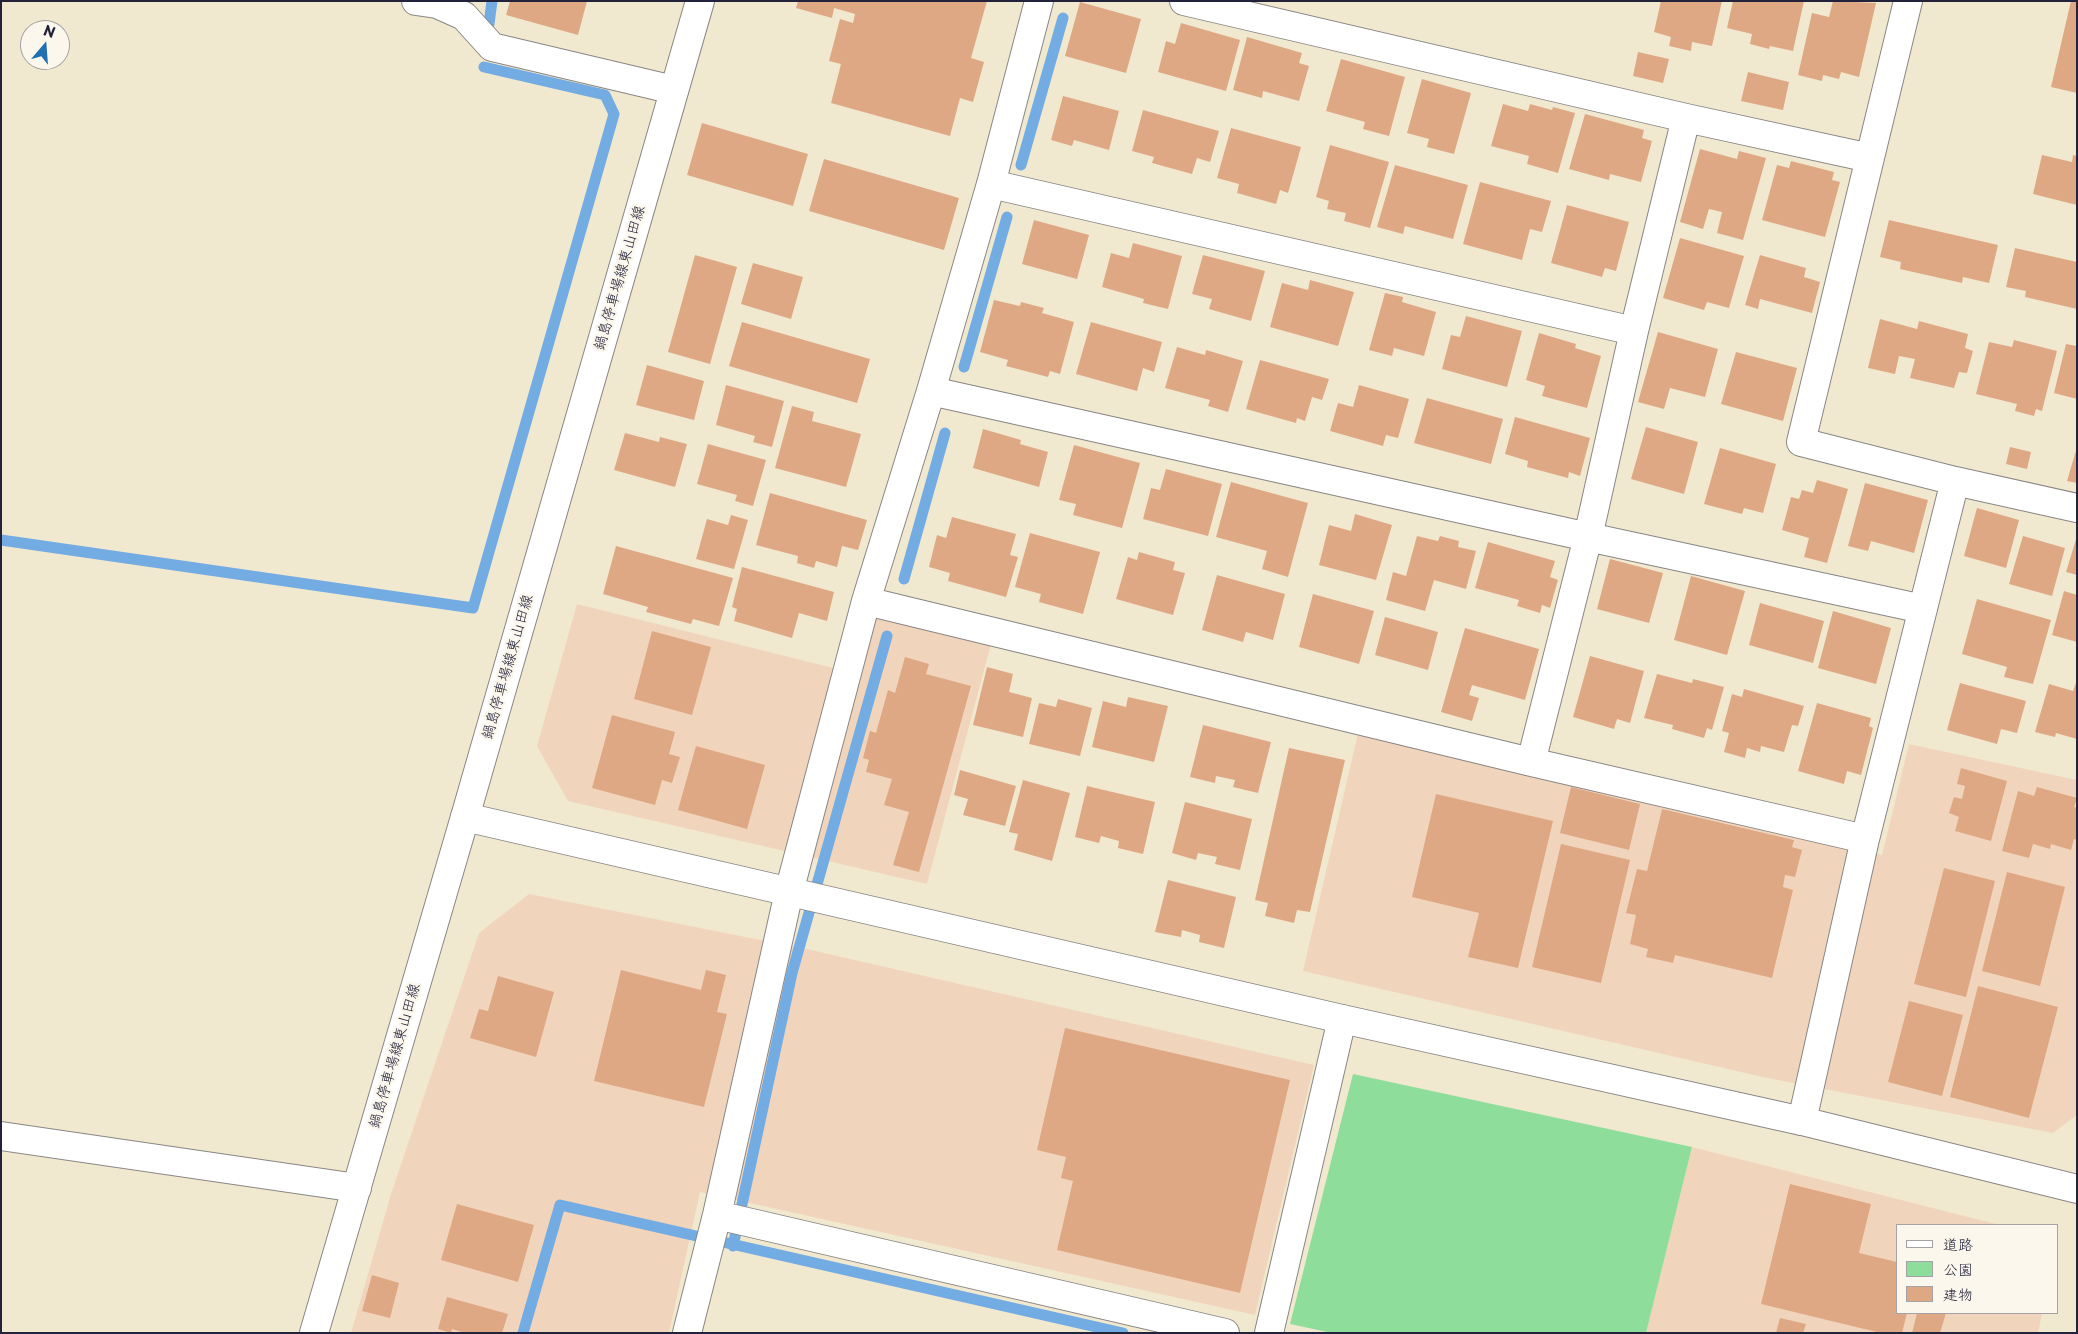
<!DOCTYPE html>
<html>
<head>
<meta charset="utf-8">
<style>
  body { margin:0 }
  #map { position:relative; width:2078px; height:1334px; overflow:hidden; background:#f1e9cf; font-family:"Playpen Sans","Klee One",sans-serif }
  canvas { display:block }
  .frame { position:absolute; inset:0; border:2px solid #22223b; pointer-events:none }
  .legend { position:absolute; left:1896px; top:1224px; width:162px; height:90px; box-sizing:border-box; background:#fbf7ec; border:1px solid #a4a2a5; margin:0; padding:6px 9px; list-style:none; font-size:15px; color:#22223b }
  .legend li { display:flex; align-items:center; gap:10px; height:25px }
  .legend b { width:25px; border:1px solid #a4a2a5 }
  .north { position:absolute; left:20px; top:20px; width:50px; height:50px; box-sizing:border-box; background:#fbf7ec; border:1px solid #a4a2a5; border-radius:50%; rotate:18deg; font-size:14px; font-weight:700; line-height:20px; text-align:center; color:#22223b }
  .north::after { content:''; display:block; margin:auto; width:18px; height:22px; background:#1f6fb2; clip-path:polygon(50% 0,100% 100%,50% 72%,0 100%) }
</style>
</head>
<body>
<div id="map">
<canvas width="2078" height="1334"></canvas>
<div class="frame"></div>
<ul class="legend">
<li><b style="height:6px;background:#fff"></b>道路</li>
<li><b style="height:14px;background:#8fdd9b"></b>公園</li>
<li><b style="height:14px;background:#dfa884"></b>建物</li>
</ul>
<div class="north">N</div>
</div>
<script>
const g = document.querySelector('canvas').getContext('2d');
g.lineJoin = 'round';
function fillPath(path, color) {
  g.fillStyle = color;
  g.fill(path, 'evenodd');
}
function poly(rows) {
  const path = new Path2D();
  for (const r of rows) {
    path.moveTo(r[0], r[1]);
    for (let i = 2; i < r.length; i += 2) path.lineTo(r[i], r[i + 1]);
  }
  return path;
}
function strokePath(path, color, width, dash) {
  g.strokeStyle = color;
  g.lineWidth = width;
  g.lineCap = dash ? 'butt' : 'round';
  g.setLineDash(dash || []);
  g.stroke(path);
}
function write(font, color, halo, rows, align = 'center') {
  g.font = font + ' "Playpen Sans","Klee One",sans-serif';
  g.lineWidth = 5;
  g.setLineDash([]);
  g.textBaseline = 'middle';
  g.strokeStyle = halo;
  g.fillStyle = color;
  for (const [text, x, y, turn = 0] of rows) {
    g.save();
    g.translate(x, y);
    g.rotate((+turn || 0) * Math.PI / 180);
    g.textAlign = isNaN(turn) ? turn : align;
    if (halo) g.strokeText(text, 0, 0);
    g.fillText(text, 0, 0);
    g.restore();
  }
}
fillPath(poly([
  [577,604,857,674,872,616,991,644,927,884,568,801,537,746],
  [1359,729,1882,855,1909,744,2077,780,2077,1115,2053,1133,1767,1078,1303,971],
  [529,894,811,950,1314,1065,1255,1315,700,1192,669,1333,351,1333,391,1194,479,933],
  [1692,1147,2000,1225,1897,1225,1897,1313,2042,1313,2038,1333,1646,1333]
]), '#f0d5bc');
fillPath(poly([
  [1353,1074,1692,1147,1646,1333,1332,1333,1290,1324]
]), '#8fdd9b');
strokePath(poly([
  [489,24,492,1],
  [1021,165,1063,18],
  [964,367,1007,217],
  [1,540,473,608,614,114,605,95,484,67],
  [904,579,945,433],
  [733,1246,792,973,887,636],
  [523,1333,560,1205,1123,1333]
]), '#73ace3', 11);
fillPath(poly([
  [510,1,587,1,578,35,506,15],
  [798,1,987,1,971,58,984,62,973,102,960,98,950,136,831,103,841,64,829,61,840,19,853,23,855,14,834,8,832,18,796,8],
  [1661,1,1722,1,1712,46,1692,42,1691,51,1669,46,1671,37,1654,32],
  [1733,1,1804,1,1793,51,1770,46,1769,49,1750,44,1752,34,1727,28],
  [1833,1,1876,3,1859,77,1841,72,1839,79,1823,75,1822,81,1798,75,1812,13,1829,17],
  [2071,1,2077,1,2077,93,2051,87],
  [1080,2,1141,19,1126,73,1065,56],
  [1181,23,1240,40,1226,91,1158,72,1166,41,1175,44],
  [1247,37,1302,53,1299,63,1309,66,1299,101,1263,91,1262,98,1233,90],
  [1638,52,1669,59,1663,83,1633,76],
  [1341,59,1405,77,1389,136,1363,129,1365,122,1326,111],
  [1748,72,1789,82,1783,110,1741,101],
  [1422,79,1471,93,1454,154,1427,147,1429,139,1407,133],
  [1063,96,1119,111,1109,150,1074,140,1072,146,1051,140],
  [1503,104,1528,111,1530,104,1552,110,1553,107,1575,113,1558,173,1527,164,1529,156,1491,146],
  [1143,110,1219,131,1210,162,1197,158,1192,174,1152,163,1154,157,1132,151],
  [1585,114,1644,130,1642,138,1652,141,1641,182,1610,174,1609,180,1569,169],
  [702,123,808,154,793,206,687,175],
  [1231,128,1301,147,1288,193,1280,190,1276,204,1237,193,1239,184,1217,178],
  [1330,145,1389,162,1370,228,1344,221,1346,213,1327,209,1329,201,1316,197],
  [1700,149,1737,159,1739,151,1766,158,1743,240,1717,233,1722,212,1709,209,1703,229,1680,222],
  [2042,155,2072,162,2073,155,2077,156,2077,205,2033,194],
  [824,159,959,198,944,250,809,211],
  [1791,161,1834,172,1832,180,1840,182,1825,237,1762,220,1777,165,1789,168],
  [1395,165,1468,185,1453,239,1405,226,1403,234,1377,227],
  [1480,182,1551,201,1542,232,1530,229,1522,260,1463,244],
  [1567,205,1629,222,1616,271,1605,268,1602,277,1551,263],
  [1034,220,1089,235,1077,279,1022,264],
  [1889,220,1998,245,1989,283,1963,277,1962,283,1900,269,1901,262,1880,257],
  [1680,238,1744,256,1729,308,1707,302,1704,310,1663,298],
  [1133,243,1182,256,1168,309,1143,303,1144,299,1102,287,1111,253,1129,258],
  [2015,248,2077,262,2077,309,2025,297,2026,291,2006,287],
  [695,255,737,267,710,364,668,352],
  [1203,255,1265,271,1251,321,1209,309,1212,299,1192,294],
  [1760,255,1806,268,1804,277,1820,282,1812,313,1760,299,1758,309,1745,305],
  [753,263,803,277,791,319,741,304],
  [1310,280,1354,292,1338,346,1270,327,1282,283,1308,290],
  [1385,293,1403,297,1402,302,1436,312,1424,356,1394,348,1392,356,1369,350],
  [994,300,1020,306,1021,302,1044,308,1042,313,1074,322,1060,374,1050,371,1048,377,1006,366,1008,360,980,352],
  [1466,316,1522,331,1507,387,1442,369,1451,335,1460,337],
  [1880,319,1917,329,1919,321,1968,334,1965,348,1973,351,1967,373,1959,372,1954,388,1910,378,1915,359,1899,356,1895,374,1868,368],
  [742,322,870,359,857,403,729,366],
  [1091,322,1162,342,1154,372,1143,368,1137,391,1076,374],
  [1658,332,1718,349,1705,397,1670,388,1664,409,1638,402],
  [1539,333,1576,344,1575,348,1601,356,1587,408,1542,396,1545,386,1526,380],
  [2014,340,2057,351,2042,411,2036,409,2034,416,2015,411,2017,404,1976,394,1989,342,2012,347],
  [2066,344,2077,346,2077,399,2054,393],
  [1177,347,1205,355,1206,350,1243,361,1228,412,1208,406,1210,400,1165,388],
  [1736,352,1797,368,1783,421,1721,404],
  [1260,360,1329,379,1322,400,1312,397,1305,421,1297,418,1296,423,1246,409],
  [647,365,704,381,694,420,636,405],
  [726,385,784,401,772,447,753,442,755,436,716,425],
  [1359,385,1409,399,1398,438,1386,435,1383,446,1330,431,1338,403,1353,407],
  [1427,398,1503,419,1491,464,1414,443],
  [792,406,814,412,812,421,861,434,846,487,775,468],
  [1515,417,1590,438,1580,476,1569,472,1568,478,1527,467,1528,461,1505,454],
  [1646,427,1698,442,1684,494,1631,479],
  [983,429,1021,440,1020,444,1048,452,1039,487,973,468],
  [625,433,659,442,660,437,687,444,675,487,614,470],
  [708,444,766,460,753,506,735,501,737,495,697,484],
  [1074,445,1140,463,1122,528,1073,515,1076,504,1059,500],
  [2010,447,2031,452,2027,469,2006,464],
  [2077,447,2077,483,2067,481],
  [1720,448,1776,464,1763,513,1744,508,1742,514,1704,504],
  [1166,469,1222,484,1208,536,1143,519,1151,488,1160,490],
  [1817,480,1848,489,1827,563,1804,557,1809,538,1782,530,1791,497,1799,499,1802,490,1813,493],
  [1231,482,1308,503,1288,577,1262,569,1267,551,1216,537],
  [1865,483,1928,500,1914,553,1871,541,1868,551,1848,546],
  [770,493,867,520,858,550,842,546,837,567,816,561,814,568,797,563,798,556,756,545],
  [1977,508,2019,520,2006,568,1964,556],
  [1355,514,1392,525,1376,580,1319,565,1329,525,1351,531],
  [731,515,748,520,734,569,696,559,707,519,728,525],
  [952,517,1016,534,1010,555,1018,557,1006,597,948,581,950,573,929,567,937,535,946,538],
  [1030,533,1100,552,1083,614,1039,602,1041,594,1015,587],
  [1417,536,1438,541,1440,536,1459,541,1458,547,1476,551,1466,589,1434,580,1425,611,1386,600,1393,572,1406,576],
  [2023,536,2065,548,2052,596,2009,584],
  [2077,536,2077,575,2066,572],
  [1488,542,1555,561,1550,577,1558,580,1550,608,1542,605,1540,613,1517,606,1519,600,1475,588],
  [616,546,733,578,719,626,693,619,691,624,646,612,648,607,603,594],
  [1139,552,1175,562,1173,570,1185,573,1173,615,1116,599,1128,557,1137,560],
  [1610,559,1663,573,1649,623,1597,609],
  [742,567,834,592,827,621,799,613,792,638,734,621,737,609,732,607],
  [1217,575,1285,594,1273,640,1246,632,1243,642,1202,630],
  [1691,576,1745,591,1727,655,1674,640],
  [2064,591,2077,595,2077,642,2052,635],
  [1313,594,1374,611,1359,664,1299,647],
  [1977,599,2051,620,2033,684,2004,677,2007,667,1962,654],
  [1760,603,1824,621,1813,663,1749,645],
  [1833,611,1891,628,1876,684,1818,668],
  [1385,617,1438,632,1428,670,1375,655],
  [1465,628,1539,649,1525,700,1472,685,1469,695,1479,698,1472,721,1441,712],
  [652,631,711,647,692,715,634,699],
  [1590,656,1644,671,1630,723,1617,719,1614,729,1573,717],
  [905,657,929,664,926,674,971,686,919,872,893,865,909,812,884,805,892,779,866,772,869,760,863,758,870,731,876,733,888,690,895,693],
  [987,667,1013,674,1009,692,1032,698,1023,737,973,725],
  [1657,674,1692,683,1693,679,1724,687,1712,730,1707,728,1704,738,1672,729,1673,725,1644,718],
  [2077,680,2077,739,2056,733,2055,737,2035,732,2049,684,2073,691],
  [1960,683,2026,701,2017,733,2001,729,1997,744,1947,730],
  [1744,689,1804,706,1798,726,1792,725,1784,752,1761,746,1760,752,1747,748,1745,758,1724,752,1729,733,1722,731,1732,694,1742,697],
  [1128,697,1168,706,1154,762,1092,747,1103,701,1126,707],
  [1058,699,1092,708,1080,756,1029,744,1039,703,1056,707],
  [1817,703,1871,718,1869,726,1873,728,1861,775,1847,771,1844,784,1798,771],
  [612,715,675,732,669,754,680,757,672,783,662,780,655,805,592,788],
  [1203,725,1271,742,1258,793,1233,787,1235,780,1216,776,1215,783,1190,777],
  [696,746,765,765,747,829,678,810],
  [1289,748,1345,760,1310,912,1297,910,1294,923,1265,916,1268,903,1255,900],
  [1961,768,2007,781,1991,841,1955,831,1959,817,1949,813,1954,797,1962,799,1965,786,1957,784],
  [960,770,1016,786,1005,826,963,815,968,799,954,795],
  [1023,780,1070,793,1052,861,1014,850,1018,834,1009,832],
  [1087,786,1155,802,1143,854,1118,848,1119,841,1101,836,1099,843,1075,837],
  [1571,787,1640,804,1629,850,1560,833],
  [2037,787,2077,798,2074,807,2077,808,2077,840,2074,839,2071,850,2051,844,2050,849,2033,844,2029,858,2002,851,2018,791,2034,796],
  [1436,794,1553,821,1518,968,1468,957,1479,913,1412,897],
  [1185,802,1252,819,1240,870,1215,864,1217,857,1198,853,1196,860,1172,853],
  [1662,809,1794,840,1792,847,1802,850,1795,877,1785,875,1783,887,1793,890,1772,978,1675,955,1673,963,1646,957,1648,949,1630,944,1636,915,1626,913,1637,869,1647,871],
  [1561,844,1630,860,1601,983,1532,967],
  [1944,868,1995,881,1966,997,1914,984],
  [2007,872,2065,887,2040,986,1982,971],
  [1168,880,1236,897,1224,948,1199,942,1200,935,1182,930,1181,937,1155,932],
  [621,970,701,990,706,970,726,975,717,1012,727,1014,704,1107,594,1081],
  [498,976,554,992,536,1057,470,1038,479,1009,488,1011],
  [1978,986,2058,1007,2029,1118,1950,1097],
  [1909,1001,1963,1015,1942,1096,1888,1082],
  [1065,1028,1290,1080,1240,1293,1057,1250,1073,1181,1061,1178,1066,1157,1037,1150],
  [1790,1184,1871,1204,1859,1253,1897,1262,1897,1313,1907,1313,1902,1333,1881,1333,1761,1304],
  [457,1204,534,1225,518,1282,441,1260],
  [372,1275,399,1283,390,1318,362,1311],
  [447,1297,508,1314,502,1333,465,1333,452,1329,451,1333,438,1329],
  [1917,1313,1946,1313,1940,1333,1912,1333],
  [1780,1318,1806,1324,1803,1333,1776,1333]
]), '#dfa884');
const minor = poly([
  [416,1,437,4,464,16,492,47,674,90],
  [1184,1,1686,118,1870,158],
  [1908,1,1801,442,1955,481,2077,508],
  [991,184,1634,331],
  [931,391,1588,537,1923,609],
  [866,601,1531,762,1865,839],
  [1531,762,1588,537,1634,331,1686,118],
  [1802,1121,1865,839,1955,481],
  [1,1136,357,1188],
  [717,1215,1225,1333],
  [687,1333,717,1215,789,892,866,601,931,391,991,184,1039,1],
  [1269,1333,1342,1019]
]);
const tertiary = poly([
  [465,817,1342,1019,1802,1121,2077,1189]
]);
const secondary = poly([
  [314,1333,465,817,700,1]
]);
strokePath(minor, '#8a8685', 30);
strokePath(tertiary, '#8a8685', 30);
strokePath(secondary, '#8a8685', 30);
strokePath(minor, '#fff', 28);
strokePath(tertiary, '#fff', 28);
strokePath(secondary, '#fff', 28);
write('15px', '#22223b', '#fbf7ec', [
  ["鍋島停車場線東山田線",620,278,-74],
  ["鍋島停車場線東山田線",508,667,-74],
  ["鍋島停車場線東山田線",395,1056,-74]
]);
</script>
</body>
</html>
